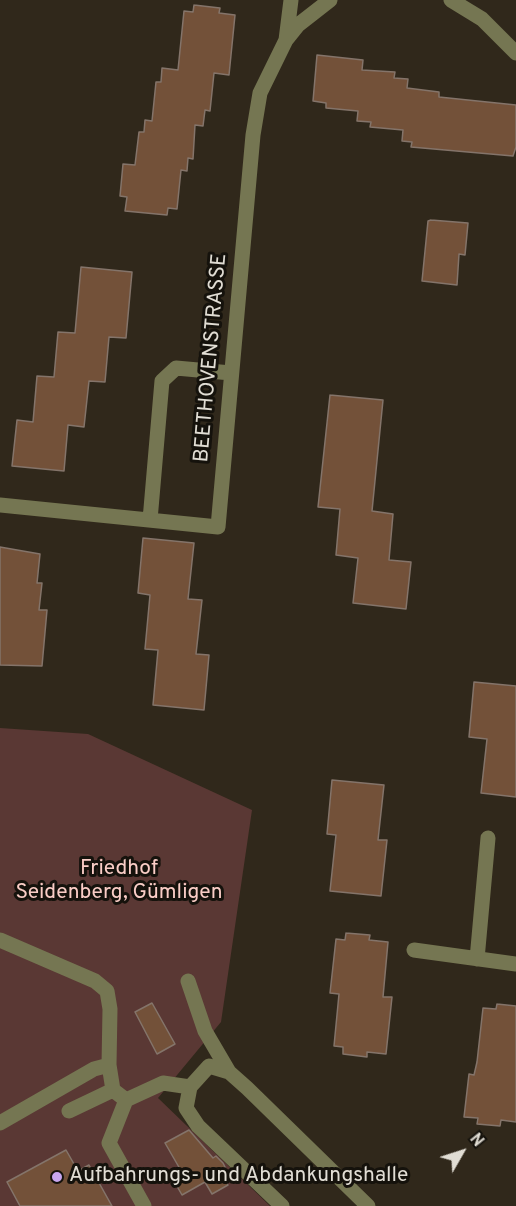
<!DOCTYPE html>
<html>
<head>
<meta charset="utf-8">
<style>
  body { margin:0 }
  #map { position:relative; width:516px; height:1206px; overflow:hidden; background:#30281b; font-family:Overpass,sans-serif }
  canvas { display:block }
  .north { position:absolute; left:432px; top:1122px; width:60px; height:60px; -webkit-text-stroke:4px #15120c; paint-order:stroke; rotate:51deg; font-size:16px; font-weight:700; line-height:24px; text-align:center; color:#e1ddd4 }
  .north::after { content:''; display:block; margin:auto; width:21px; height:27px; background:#e1ddd4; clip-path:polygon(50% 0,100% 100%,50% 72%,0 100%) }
</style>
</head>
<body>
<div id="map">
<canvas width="516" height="1206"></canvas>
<div class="north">N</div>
</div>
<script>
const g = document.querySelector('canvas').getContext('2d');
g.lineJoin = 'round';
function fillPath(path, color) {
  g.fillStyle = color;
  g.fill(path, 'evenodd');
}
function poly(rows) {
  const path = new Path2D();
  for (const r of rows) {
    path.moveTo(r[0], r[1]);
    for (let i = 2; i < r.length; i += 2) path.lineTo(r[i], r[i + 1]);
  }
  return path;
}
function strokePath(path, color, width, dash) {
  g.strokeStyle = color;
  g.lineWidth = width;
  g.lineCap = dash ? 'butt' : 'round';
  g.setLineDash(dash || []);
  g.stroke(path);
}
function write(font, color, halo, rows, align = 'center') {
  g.font = font + ' Overpass,sans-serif';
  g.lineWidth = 6;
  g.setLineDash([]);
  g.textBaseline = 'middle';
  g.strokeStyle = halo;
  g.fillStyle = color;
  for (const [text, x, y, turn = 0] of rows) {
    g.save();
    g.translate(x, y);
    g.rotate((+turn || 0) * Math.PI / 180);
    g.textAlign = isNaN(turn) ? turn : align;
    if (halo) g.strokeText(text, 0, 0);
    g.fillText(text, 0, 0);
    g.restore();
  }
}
fillPath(poly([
  [0,728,88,734,252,810,221,1022,158,1098,270,1206,0,1206]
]), '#5a3834');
const building = poly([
  [194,5,220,8,219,13,235,15,229,75,214,73,210,111,205,110,203,126,195,125,193,159,188,158,187,171,181,170,177,209,168,208,167,215,125,211,127,197,120,196,123,164,135,165,139,132,144,132,145,120,152,121,156,82,161,82,162,68,178,70,184,11,193,12,194,5],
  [317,55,363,60,362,70,395,72,394,78,408,79,407,88,439,92,439,97,516,105,516,147,513,156,411,147,412,142,402,141,403,130,370,127,371,122,357,121,358,111,326,108,326,103,313,101,317,55],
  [431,220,468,223,465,255,459,254,457,285,422,281,428,221,431,220],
  [81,267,132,272,126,338,109,337,105,382,89,381,84,427,68,425,64,471,12,466,17,420,33,422,37,376,54,377,58,332,75,333,81,267],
  [330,395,383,400,372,511,393,514,389,560,411,562,406,609,353,603,358,558,336,555,340,509,318,507,330,395],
  [143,538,194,543,188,599,202,600,196,654,209,655,204,710,153,705,158,650,145,649,150,595,138,593,143,538],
  [0,547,40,554,37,583,42,583,39,610,47,610,42,666,0,665,0,547],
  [474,682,516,686,516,797,481,793,487,739,469,737,474,682],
  [332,780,384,785,378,840,387,840,381,896,330,891,336,835,327,834,332,780],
  [346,933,370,935,369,940,388,942,383,997,392,997,386,1054,367,1052,367,1057,343,1054,343,1047,334,1046,339,994,330,993,336,939,345,940,346,933],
  [152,1003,175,1044,157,1054,135,1012,152,1003],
  [497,1004,516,1006,516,1122,501,1120,500,1126,477,1124,478,1118,464,1117,469,1074,474,1075,477,1062,483,1008,496,1009,497,1004],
  [189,1130,213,1158,216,1156,223,1163,227,1171,222,1174,228,1185,212,1194,205,1182,182,1195,170,1174,180,1169,165,1143,189,1130],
  [66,1150,78,1171,89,1165,112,1206,20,1206,7,1182,66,1150]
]);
fillPath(building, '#735139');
strokePath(building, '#84746a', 1.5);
strokePath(poly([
  [451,0,482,19,516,53],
  [286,40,291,0],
  [0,505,218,527,253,135,260,93,286,40,298,25,330,0],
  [150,520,162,381,176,368,231,373],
  [0,940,95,981,107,991,110,1009,109,1065,113,1090,126,1100,163,1083,190,1087],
  [414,950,516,964],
  [477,959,488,838],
  [188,981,205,1031,229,1072],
  [126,1100,109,1143,144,1206],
  [69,1111,113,1090],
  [0,1123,94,1069,109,1065],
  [282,1206,198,1126,186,1108,190,1087,209,1066,229,1072,247,1088,368,1206]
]), '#757652', 15);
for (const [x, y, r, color] of [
  [57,1177,6,"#c8a6ef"]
]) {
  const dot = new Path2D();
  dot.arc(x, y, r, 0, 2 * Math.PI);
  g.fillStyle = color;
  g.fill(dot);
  strokePath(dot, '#15120c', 2);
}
write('21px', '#e1ddd4', '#15120c', [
  ["BEETHOVENSTRASSE",212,358,-85]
]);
write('21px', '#facdc6', '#15120c', [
  ["Friedhof",119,870],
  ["Seidenberg, Gümligen",119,894]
]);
write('21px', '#e1ddd4', '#15120c', [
  ["Aufbahrungs- und Abdankungshalle",69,1177]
], 'left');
</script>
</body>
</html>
